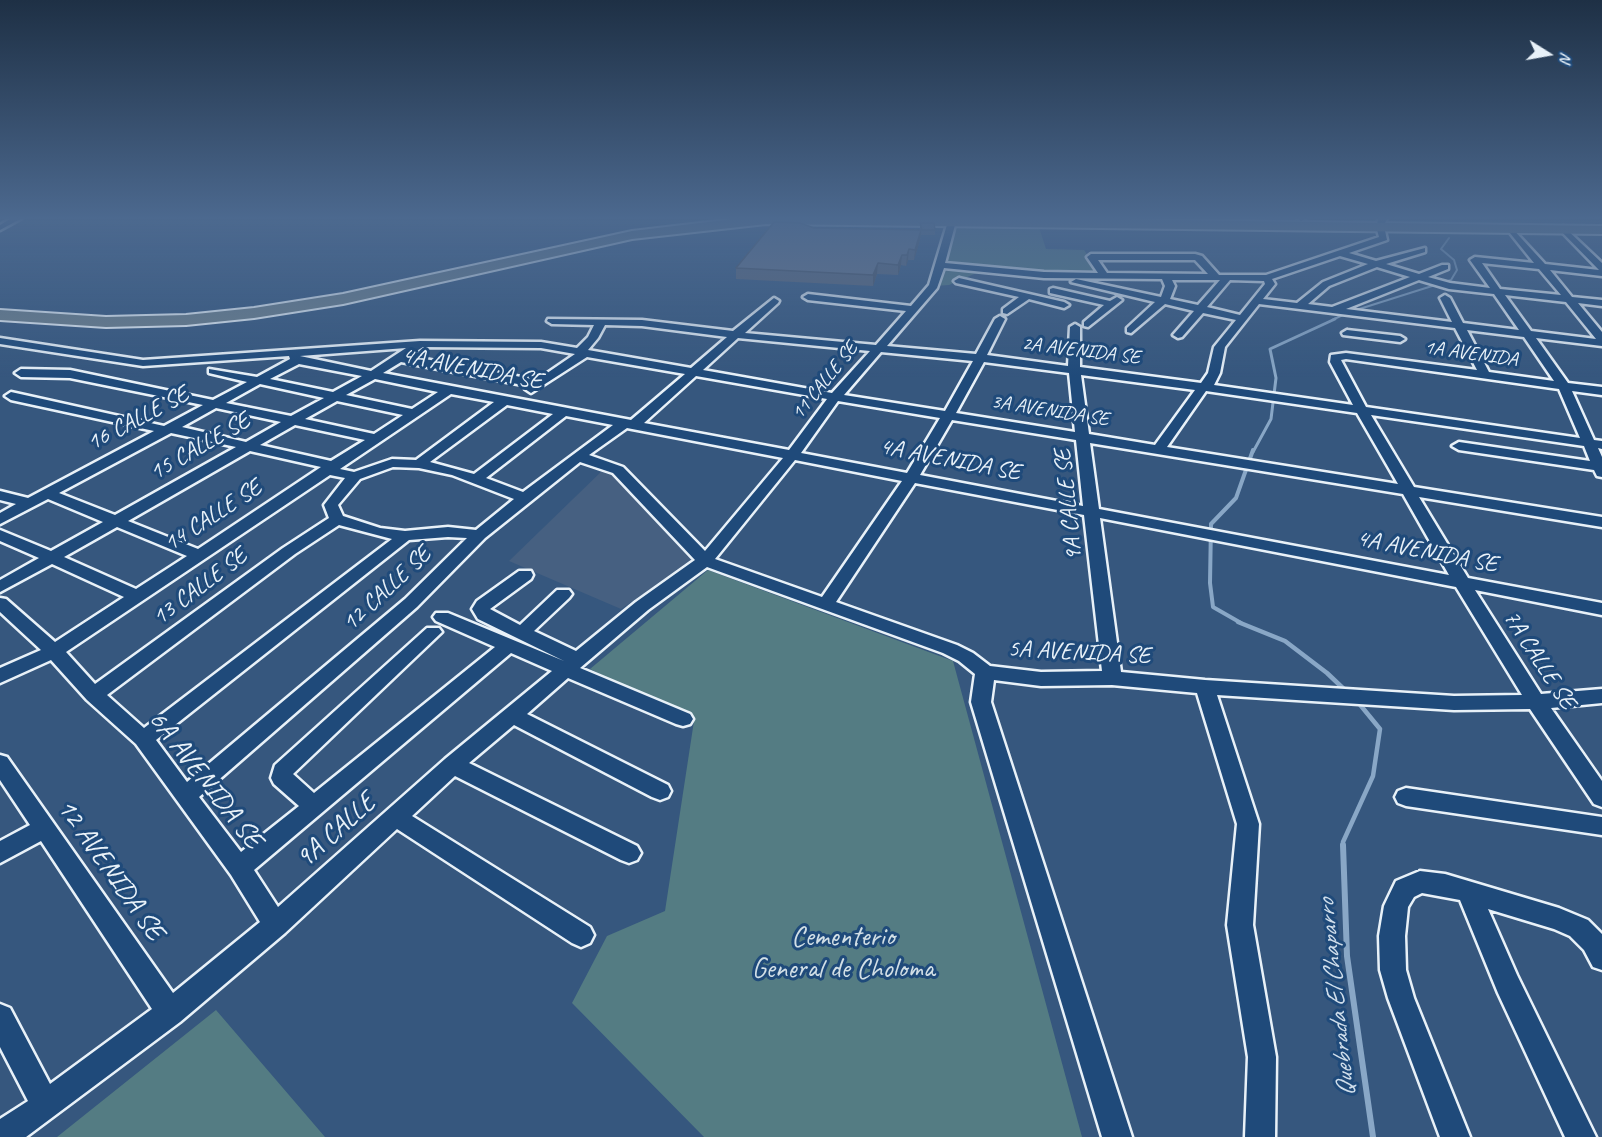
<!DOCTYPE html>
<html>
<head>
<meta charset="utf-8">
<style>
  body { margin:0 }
  #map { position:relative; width:1602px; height:1137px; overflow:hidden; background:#36577e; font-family:Caveat,sans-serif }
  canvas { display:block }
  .north { position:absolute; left:1518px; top:24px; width:60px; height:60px; -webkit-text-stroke:4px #1f4a7a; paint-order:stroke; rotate:101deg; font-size:16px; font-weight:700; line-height:24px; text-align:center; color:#e8f1f8 }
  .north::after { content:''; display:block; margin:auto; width:21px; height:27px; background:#e8f1f8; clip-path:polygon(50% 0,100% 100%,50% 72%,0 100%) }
</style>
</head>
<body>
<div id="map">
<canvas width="1602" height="1137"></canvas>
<div class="north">N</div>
</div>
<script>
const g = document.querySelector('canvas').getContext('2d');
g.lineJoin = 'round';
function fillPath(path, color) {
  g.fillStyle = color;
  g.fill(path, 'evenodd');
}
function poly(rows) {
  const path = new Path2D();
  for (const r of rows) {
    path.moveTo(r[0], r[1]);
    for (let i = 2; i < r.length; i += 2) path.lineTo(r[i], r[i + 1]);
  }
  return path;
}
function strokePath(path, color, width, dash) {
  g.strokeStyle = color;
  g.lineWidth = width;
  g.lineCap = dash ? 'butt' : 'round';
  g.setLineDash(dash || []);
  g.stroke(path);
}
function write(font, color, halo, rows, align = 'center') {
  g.font = font + ' Caveat,sans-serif';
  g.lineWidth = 6;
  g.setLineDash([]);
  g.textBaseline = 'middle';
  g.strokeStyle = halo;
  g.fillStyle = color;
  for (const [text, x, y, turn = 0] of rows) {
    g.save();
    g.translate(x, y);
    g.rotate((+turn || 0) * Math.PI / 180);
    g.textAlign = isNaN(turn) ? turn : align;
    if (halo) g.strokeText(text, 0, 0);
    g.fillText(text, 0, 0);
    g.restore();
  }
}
fillPath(poly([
  [604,469,615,476,696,559,621,609,509,561]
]), '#466081');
fillPath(poly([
  [952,222,1038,224,1046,249,1084,250,1102,275,993,271,974,274,949,285,934,286],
  [708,570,953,661,1082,1137,704,1137,572,1003,607,936,665,911,694,721,590,669],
  [216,1010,325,1137,57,1137]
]), '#547c83');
strokePath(poly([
  [1353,311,1451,280,1457,270,1454,260,1441,249,1449,238],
  [1332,320,1345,314]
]), '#89a7c6', 2);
strokePath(poly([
  [1253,452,1271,419,1276,378,1270,349,1335,319]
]), '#89a7c6', 3);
strokePath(poly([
  [1241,623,1213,607,1210,583,1211,524,1236,498,1253,450]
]), '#89a7c6', 4);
strokePath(poly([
  [1238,622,1285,641,1327,673,1347,692],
  [1343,847,1343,842,1373,776,1380,729,1357,701]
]), '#89a7c6', 4.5);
strokePath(poly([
  [1343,845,1347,956,1373,1137]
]), '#89a7c6', 6);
const minor = poly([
  [12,218,22,218,0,230,0,225,12,218],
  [949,218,961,218,956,221,945,263,1044,272,1098,273,1087,257,1091,254,1195,254,1202,256,1219,275,1266,275,1379,237,1376,226,1379,218,1387,218,1384,226,1387,240,1349,253,1376,261,1425,248,1425,252,1386,264,1419,274,1442,265,1448,265,1448,269,1428,277,1450,283,1490,288,1470,260,1475,257,1534,263,1506,228,1510,226,1545,264,1599,270,1560,230,1559,228,1563,226,1602,263,1602,276,1550,270,1572,297,1602,300,1602,306,1578,303,1602,332,1602,346,1536,338,1568,383,1602,387,1602,395,1572,391,1594,440,1602,441,1602,449,1598,448,1602,457,1602,477,1597,476,1594,470,1459,450,1452,446,1459,442,1590,461,1584,446,1371,415,1414,487,1602,517,1602,527,1419,497,1468,578,1602,603,1602,615,1475,590,1541,694,1602,689,1602,703,1551,708,1602,781,1602,807,1594,804,1530,709,1454,710,1217,695,1259,824,1253,925,1276,1057,1275,1137,1245,1137,1248,1057,1227,925,1237,824,1197,693,1112,685,1041,686,994,680,991,702,1132,1137,1102,1137,971,702,975,674,959,661,943,653,707,567,648,610,580,668,690,714,693,719,690,724,683,726,676,724,568,678,527,714,668,785,671,791,668,797,660,800,652,797,514,725,469,763,637,846,641,853,637,860,629,863,621,860,455,776,412,816,590,927,594,935,590,943,581,947,572,943,397,829,285,933,180,1022,26,1137,0,1137,0,1119,28,1101,0,1047,0,1004,10,1008,50,1084,152,1009,41,841,0,863,0,841,30,825,0,780,0,755,7,757,173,993,260,922,231,875,136,744,87,700,51,660,0,683,0,668,41,650,0,612,0,598,6,599,55,642,124,597,52,564,0,592,0,580,39,558,0,541,0,530,51,551,103,522,48,499,0,524,0,513,16,504,0,500,0,491,28,498,154,431,11,400,5,396,11,392,164,426,203,405,70,378,21,377,15,373,21,369,70,370,213,400,247,382,209,373,209,369,257,377,290,359,289,356,143,366,0,344,0,338,143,360,420,341,541,342,577,348,588,337,594,325,552,324,547,321,548,319,642,320,733,331,774,298,779,301,778,303,745,333,876,345,906,311,808,300,803,297,808,294,911,306,929,285,949,218],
  [1340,256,1368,264,1323,282,1297,303,1263,299,1275,284,1272,279,1340,256],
  [1098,260,1195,260,1208,274,1107,273,1098,260],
  [1482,263,1539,269,1561,295,1500,289,1482,263],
  [1377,267,1410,277,1332,307,1308,304,1329,286,1377,267],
  [944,268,1044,278,1162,279,1165,286,1161,297,1076,279,1071,282,1155,302,1127,328,1127,332,1131,333,1165,304,1194,311,1173,335,1178,338,1182,337,1203,313,1236,320,1214,347,1208,373,1201,383,1080,367,1080,327,1075,324,1070,327,1068,366,987,355,1005,319,1000,316,995,319,976,354,887,346,937,288,944,268],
  [1172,280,1220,280,1198,305,1170,299,1175,286,1172,280],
  [1230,280,1264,281,1265,284,1240,315,1207,307,1230,280],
  [1419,280,1449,289,1494,294,1519,330,1463,323,1450,298,1445,295,1440,298,1452,322,1346,309,1419,280],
  [1505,295,1566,302,1596,339,1531,331,1505,295],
  [1259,304,1455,328,1477,370,1346,353,1331,355,1330,362,1353,405,1214,385,1220,373,1225,347,1259,304],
  [605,325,642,326,727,337,691,368,588,350,598,338,605,325],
  [1467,330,1524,337,1554,381,1489,372,1467,330],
  [738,338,870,351,832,393,703,370,738,338],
  [423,347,541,348,575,354,537,380,409,356,423,347],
  [406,348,371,371,300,356,406,348],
  [881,352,973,361,945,411,844,395,881,352],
  [587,357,685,374,631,420,383,373,401,362,528,386,525,389,531,393,587,357],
  [1346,359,1559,389,1580,438,1366,407,1342,362,1341,360,1346,359],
  [984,362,1069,373,1075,432,956,413,984,362],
  [299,364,362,376,333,392,270,379,299,364],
  [1081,375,1195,390,1155,445,1089,434,1081,375],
  [696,376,827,399,789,450,644,423,696,376],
  [375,379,438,392,412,409,346,395,375,379],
  [260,384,324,398,291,416,226,403,260,384],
  [1206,391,1357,413,1398,484,1167,447,1206,391],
  [451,394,494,402,416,460,392,459,354,472,340,469,451,394],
  [337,401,403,415,374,434,305,419,337,401],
  [838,401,940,418,907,473,801,453,838,401],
  [507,405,553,414,474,474,430,462,507,405],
  [216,408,281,422,246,442,182,427,216,408],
  [566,416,613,425,523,492,486,478,566,416],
  [952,420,1076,440,1083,506,920,475,952,420],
  [295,425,365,440,331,461,260,445,295,425],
  [627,428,783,458,705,551,623,467,589,455,627,428],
  [171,433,236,447,115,515,59,493,171,433],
  [1090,443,1403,494,1449,575,1099,509,1090,443],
  [250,451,321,467,198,549,128,521,250,451],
  [795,460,902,481,822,597,715,559,795,460],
  [580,462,613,473,695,560,636,602,576,651,534,631,569,598,572,594,569,590,557,590,520,625,490,609,531,579,533,575,531,571,519,571,477,601,472,609,478,619,564,661,448,613,436,613,433,617,436,621,495,647,314,793,293,774,442,632,439,628,427,628,275,765,271,778,274,784,299,806,241,852,199,797,417,607,485,538,580,462],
  [393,467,419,468,452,475,514,499,476,530,448,527,405,531,380,528,343,516,338,505,360,479,393,467],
  [330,475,345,478,324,505,329,518,283,548,95,684,66,652,330,475],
  [915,483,1084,515,1102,671,1041,672,990,666,973,653,957,645,836,602,915,483],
  [1100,518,1456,587,1522,695,1454,696,1205,680,1121,672,1100,518],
  [339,525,392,539,144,728,107,695,295,554,339,525],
  [117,527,187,556,136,589,64,557,117,527],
  [448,537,467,538,405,599,187,782,156,740,409,540,448,537],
  [511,653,552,671,445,759,278,907,254,870,511,653],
  [1297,218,1305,218,1305,219,1301,221,1297,218],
  [959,278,1064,302,1069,305,1064,308,1029,299,1007,314,1003,313,1003,309,1019,297,956,283,954,281,959,278],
  [1053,288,1110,301,1117,297,1122,300,1088,327,1084,326,1084,322,1104,305,1050,293,1050,289,1053,288],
  [1347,330,1400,336,1405,339,1400,342,1343,335,1342,333,1347,330],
  [1406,788,1602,817,1602,835,1406,806,1398,803,1395,797,1398,791,1406,788],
  [1420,871,1445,874,1559,908,1588,920,1602,934,1602,970,1593,967,1584,950,1570,936,1554,929,1488,909,1517,975,1596,1137,1565,1137,1498,993,1460,900,1422,893,1414,897,1408,907,1405,936,1406,970,1414,998,1470,1137,1440,1137,1388,998,1380,970,1379,936,1384,906,1396,881,1420,871]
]);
const highway = poly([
  [742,218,1031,218,1602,226,1602,234,766,224,632,239,343,304,254,318,186,325,106,327,0,320,0,310,106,317,186,315,254,308,343,294,632,231,742,218]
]);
strokePath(minor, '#e8f1f8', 5);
strokePath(highway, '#e8f1f8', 4);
fillPath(minor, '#1f4a7a');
fillPath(highway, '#6b7e8b');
fillPath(poly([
  [920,223,935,230,935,235,921,235,921,231,920,240,914,260,908,260,906,266,901,265,898,275,877,274,873,286,736,279,736,268,814,228,920,230]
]), '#5b6476');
fillPath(poly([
  [921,230,920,240,914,260,915,250],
  [909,249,908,260,906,266,907,255],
  [902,255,901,265,898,275,898,265],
  [878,263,877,274,873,286,873,275]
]), '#4a5160');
const building = poly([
  [774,222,800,223,814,228,921,230,915,250,909,249,907,255,902,255,898,265,878,263,873,275,736,268,774,222],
  [920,223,934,223,935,230,922,230,920,223]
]);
fillPath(building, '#6a7489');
strokePath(building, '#4a5160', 1.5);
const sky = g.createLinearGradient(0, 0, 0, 377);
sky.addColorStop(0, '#1e3045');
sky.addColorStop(0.58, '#4c698f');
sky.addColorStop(1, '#4c698f00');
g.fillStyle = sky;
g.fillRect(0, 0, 1602, 377);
write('20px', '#e8f1f8', '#1f4a7a', [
  ["2A AVENIDA SE",1081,351,7],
  ["1A AVENIDA",1471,354,8],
  ["11 CALLE SE",825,381,-51],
  ["3A AVENIDA SE",1050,411,9]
]);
write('24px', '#e8f1f8', '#1f4a7a', [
  ["4A AVENIDA SE",472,369,11],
  ["16 CALLE SE",138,419,-28],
  ["15 CALLE SE",200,447,-30],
  ["4A AVENIDA SE",950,460,11],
  ["9A CALLE SE",1069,505,-96],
  ["14 CALLE SE",213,516,-33],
  ["4A AVENIDA SE",1427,552,11],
  ["13 CALLE SE",200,587,-37],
  ["12 CALLE SE",387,589,-43],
  ["5A AVENIDA SE",1079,653,3],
  ["7A CALLE SE",1539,660,57]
]);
write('italic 26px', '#d0deeb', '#1f4a7a', [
  ["Quebrada El Chaparro",1337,998,-96]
]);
write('28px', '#e8f1f8', '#1f4a7a', [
  ["6A AVENIDA SE",205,780,52],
  ["9A CALLE",336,831,-42],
  ["12 AVENIDA SE",110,870,55]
]);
write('28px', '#d2dfe6', '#1f4a7a', [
  ["Cementerio",843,938],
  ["General de Choloma",843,970]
]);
</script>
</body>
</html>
